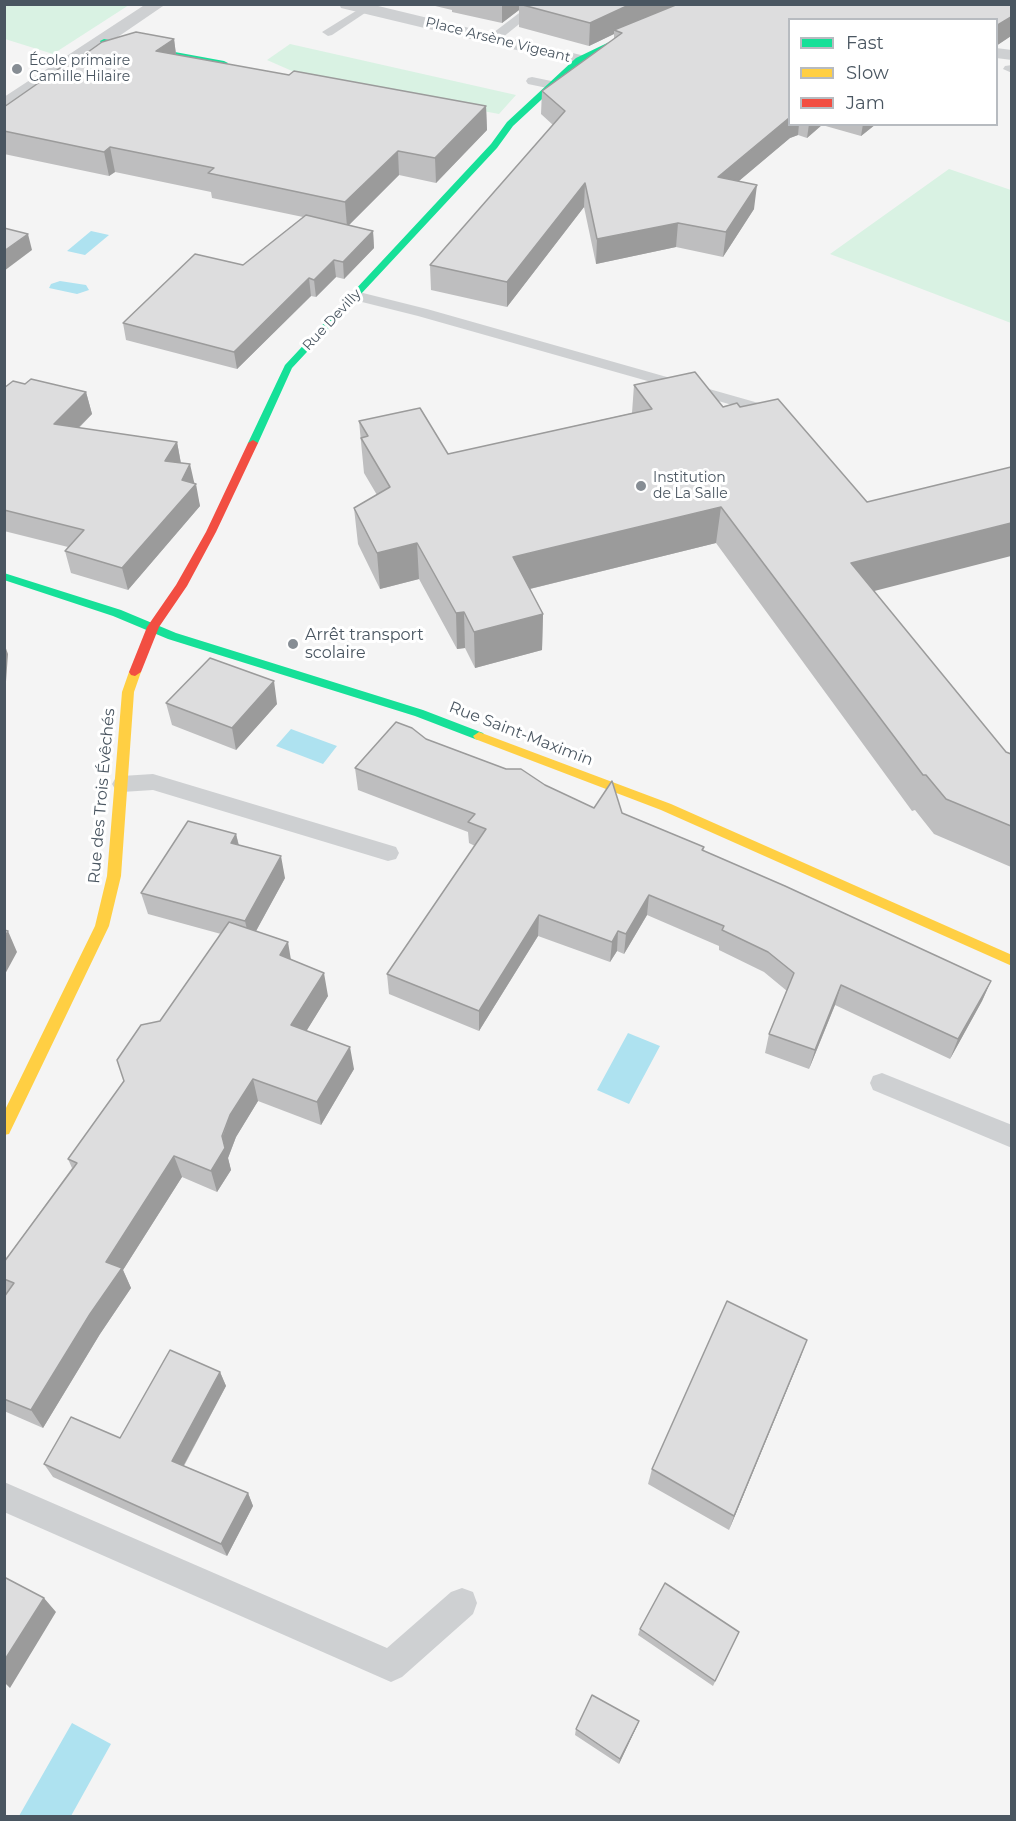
<!DOCTYPE html>
<html>
<head>
<meta charset="utf-8">
<style>
  body { margin:0 }
  #map { position:relative; width:1016px; height:1821px; overflow:hidden; background:#f4f4f4; font-family:Montserrat,sans-serif }
  canvas { display:block }
  .frame { position:absolute; inset:0; border:6px solid #4a5661; pointer-events:none }
  .legend { position:absolute; left:788px; top:18px; width:210px; height:108px; box-sizing:border-box; background:#fff; border:2px solid #b7bbc0; margin:0; padding:8px 10px; list-style:none; font-size:18px; color:#4a5661 }
  .legend li { display:flex; align-items:center; gap:12px; height:30px }
  .legend b { width:30px; border:2px solid #b7bbc0 }
</style>
</head>
<body>
<div id="map">
<canvas width="1016" height="1821"></canvas>
<div class="frame"></div>
<ul class="legend">
<li><b style="height:8px;background:#16e098"></b>Fast</li>
<li><b style="height:8px;background:#ffcf43"></b>Slow</li>
<li><b style="height:8px;background:#f24e42"></b>Jam</li>
</ul>
</div>
<script>
const g = document.querySelector('canvas').getContext('2d');
g.lineJoin = 'round';
function fillPath(path, color) {
  g.fillStyle = color;
  g.fill(path, 'evenodd');
}
function poly(rows) {
  const path = new Path2D();
  for (const r of rows) {
    path.moveTo(r[0], r[1]);
    for (let i = 2; i < r.length; i += 2) path.lineTo(r[i], r[i + 1]);
  }
  return path;
}
function strokePath(path, color, width, dash) {
  g.strokeStyle = color;
  g.lineWidth = width;
  g.lineCap = dash ? 'butt' : 'round';
  g.setLineDash(dash || []);
  g.stroke(path);
}
function write(font, color, halo, rows, align = 'center') {
  g.font = font + ' Montserrat,sans-serif';
  g.lineWidth = 6;
  g.setLineDash([]);
  g.textBaseline = 'middle';
  g.strokeStyle = halo;
  g.fillStyle = color;
  for (const [text, x, y, turn = 0] of rows) {
    g.save();
    g.translate(x, y);
    g.rotate((+turn || 0) * Math.PI / 180);
    g.textAlign = isNaN(turn) ? turn : align;
    if (halo) g.strokeText(text, 0, 0);
    g.fillText(text, 0, 0);
    g.restore();
  }
}
fillPath(poly([
  [5,4,129,4,129,5,53,54,5,39],
  [290,44,516,95,499,114,308,78,267,60],
  [949,169,1011,190,1011,323,830,254]
]), '#d9f2e3');
fillPath(poly([
  [91,231,109,235,85,255,67,251],
  [60,281,86,285,89,290,77,294,49,288,51,284],
  [291,729,337,746,323,764,276,746],
  [628,1033,660,1046,629,1104,597,1090],
  [72,1723,111,1744,71,1816,19,1816]
]), '#aee2f0');
fillPath(poly([
  [531,4,544,4,497,42,489,42,489,36,531,4],
  [364,6,368,7,368,11,332,35,328,36,322,32,364,6],
  [1012,65,1012,73,1003,69,1005,66,1012,65],
  [532,77,556,82,558,85,552,89,528,84,526,81,528,78,532,77],
  [355,291,427,309,762,404,764,407,762,410,750,410,418,316,350,299,347,296,355,291],
  [153,774,396,847,399,853,396,859,388,861,153,790,122,792,115,789,112,784,115,779,122,776,153,774],
  [882,1073,1012,1125,1012,1148,873,1090,870,1083,873,1076,882,1073],
  [4,1482,387,1648,451,1592,462,1588,473,1592,477,1603,473,1614,402,1677,391,1682,4,1512,4,1482]
]), '#ced0d2');
fillPath(poly([
  [146,4,166,4,11,110,4,112,4,97,146,4],
  [339,4,370,4,585,56,588,60,585,64,579,65,341,8,339,4],
  [996,48,1012,50,1012,60,996,58,996,48]
]), '#ced0d2');
fillPath(poly([
  [703,4,713,4,634,37,582,62,513,126,497,148,292,368,258,443,253,446,249,445,248,443,285,365,491,144,507,122,576,58,628,33,703,4],
  [104,39,224,61,228,63,224,65,101,43,100,41,104,39],
  [4,573,121,610,176,633,423,710,483,733,485,736,479,740,475,739,415,716,168,639,113,616,4,580,4,573]
]), '#16e098');
fillPath(poly([
  [135,668,141,672,134,692,121,876,109,926,9,1134,4,1135,4,1112,95,926,107,876,122,692,129,672,135,668],
  [479,732,671,804,1012,955,1012,966,661,810,475,739,473,736,479,732]
]), '#ffcf43');
fillPath(poly([
  [253,440,258,443,216,532,187,586,159,627,141,672,135,676,131,675,129,672,147,627,176,585,206,532,248,443,253,440]
]), '#f24e42');
fillPath(poly([
  [427,4,1011,4,1011,36,996,46,996,20,789,20,789,124,876,124,861,136,822,125,807,138,798,135,790,138,739,181,754,209,723,257,676,247,596,264,584,207,507,307,431,290,430,265,553,125,541,114,542,91,614,39,614,34,589,46,519,27,519,10,502,23,452,12,452,10],
  [174,39,176,55,289,75,486,106,487,130,436,183,399,175,349,225,373,231,374,248,344,279,336,277,316,297,311,296,237,369,126,340,123,323,243,265,303,217,212,198,211,192,115,172,109,176,4,154,4,107,74,62],
  [25,384,86,392,92,414,79,428,177,442,181,463,194,483,200,506,128,590,71,573,65,551,68,547,4,531,4,388],
  [634,385,874,591,1006,752,1011,754,1011,867,934,834,915,810,912,811,716,543,530,589,543,614,542,650,475,668,465,648,457,649,419,579,380,589,358,544,354,508,377,495,364,473,359,421,448,454,632,413],
  [166,703,277,704,236,750,172,725],
  [426,739,545,785,594,808,622,813,704,847,703,851,991,981,982,1001,950,1059,835,1005,809,1069,765,1053,769,1034,787,991,764,972,719,950,719,946,647,915,624,954,617,951,610,962,538,936,479,1031,389,994,387,974,475,846,469,843,468,832,358,790,355,768],
  [236,834,239,845,285,878,256,931,291,959,328,996,306,1031,354,1069,321,1125,258,1101,236,1137,228,1158,231,1170,217,1192,182,1177,123,1270,131,1288,100,1334,43,1428,4,1411,4,1297,7,1294,4,1290,4,1262,72,1168,68,1159,124,1081,160,1021,221,934,148,914,141,893],
  [801,1356,729,1530,648,1484,652,1469],
  [220,1372,226,1386,184,1466,248,1493,253,1506,227,1556,53,1477,44,1464,120,1438],
  [640,1629,739,1632,713,1686,638,1635],
  [637,1726,619,1764,575,1735,576,1729]
]), '#bebebf');
fillPath(poly([
  [502,4,527,4,519,5,519,10,502,23],
  [631,4,687,4,614,30,614,34,589,46,590,23],
  [1011,17,1011,36,996,46,996,26],
  [174,39,177,62,156,51],
  [486,106,487,130,436,183,435,158],
  [789,118,789,124,799,124,798,135,790,138,715,201,718,177],
  [809,124,823,124,807,138],
  [863,124,876,124,861,136],
  [110,147,115,172,109,176,104,152],
  [398,151,399,175,347,227,345,202],
  [585,183,584,207,507,307,507,282],
  [757,185,754,209,723,257,726,232],
  [678,223,676,247,596,264,597,239],
  [373,231,374,248,344,279,343,262],
  [28,234,32,250,4,271,4,251],
  [334,260,336,277,316,297,314,280],
  [309,278,311,296,237,369,234,352],
  [86,392,92,414,60,446,54,424],
  [177,442,181,464,165,461],
  [190,464,195,486,196,484,200,506,128,590,122,568,182,480],
  [721,507,716,543,513,593,513,557],
  [1011,523,1011,556,843,599,851,563],
  [417,543,419,579,380,589,377,553],
  [464,612,465,648,457,649,456,613],
  [543,614,542,650,475,668,474,632],
  [4,643,8,654,4,709],
  [274,681,277,704,236,750,232,728],
  [236,834,241,856,231,843],
  [281,856,285,878,250,942,245,921],
  [649,895,647,915,624,954,626,934],
  [539,915,538,936,479,1031,479,1011],
  [8,931,17,952,4,976,4,938],
  [618,931,617,951,610,962,612,942],
  [288,942,292,966,280,955],
  [324,973,328,996,296,1048,291,1025],
  [991,981,982,1001,950,1059,958,1039],
  [841,985,835,1005,809,1069,815,1050],
  [350,1047,354,1069,321,1125,317,1102],
  [253,1079,258,1101,236,1137,228,1158,231,1170,217,1192,211,1171,230,1115],
  [174,1156,182,1177,123,1270,131,1288,100,1334,43,1428,31,1410,106,1262],
  [807,1340,801,1356,729,1530,734,1516],
  [220,1372,226,1386,179,1474,172,1461],
  [248,1493,253,1506,227,1556,221,1544],
  [44,1598,56,1612,10,1688,4,1682,4,1661],
  [639,1721,637,1726,619,1764,620,1759]
]), '#9b9b9b');
const building = poly([
  [519,4,631,4,590,23,519,4],
  [678,4,1011,4,1011,17,996,26,996,20,789,20,789,118,718,177,757,185,726,232,678,223,597,239,585,183,507,282,430,265,565,111,542,91,622,33,614,30,678,4],
  [136,32,174,39,156,51,289,75,294,71,486,106,435,158,398,151,345,202,208,173,214,168,110,147,104,152,4,131,4,107,70,61,74,62,102,42,136,32],
  [306,215,373,231,343,262,334,260,314,280,309,278,234,352,123,323,195,254,243,265,306,215],
  [4,228,28,234,4,251,4,228],
  [695,372,723,407,737,403,740,407,778,399,867,502,1011,467,1011,523,851,563,1006,752,1011,754,1011,826,946,799,926,775,923,775,721,507,513,557,543,614,474,632,464,612,456,613,417,543,377,553,354,508,390,487,361,438,368,436,359,421,420,408,448,454,652,409,634,385,695,372],
  [31,379,86,392,54,424,177,442,165,461,190,464,182,480,196,484,122,568,65,551,84,530,4,510,4,388,13,381,25,384,31,379],
  [210,658,274,681,232,728,166,703,210,658],
  [396,722,412,728,426,739,506,769,521,769,545,785,594,808,612,781,622,813,704,847,702,850,785,886,991,981,958,1039,841,985,815,1050,769,1034,794,973,768,952,722,930,724,926,649,895,626,934,618,931,612,942,539,915,479,1011,387,974,486,829,468,822,475,814,355,768,396,722],
  [188,821,236,834,231,843,281,856,245,921,141,893,188,821],
  [229,922,288,942,280,955,324,973,291,1025,350,1047,317,1102,253,1079,230,1115,222,1136,225,1148,211,1171,174,1156,106,1262,122,1268,90,1314,31,1410,4,1399,4,1297,14,1283,4,1279,4,1262,77,1163,68,1159,124,1081,117,1060,141,1025,160,1021,229,922],
  [4,930,8,931,4,938,4,930],
  [727,1301,807,1340,734,1516,652,1469,727,1301],
  [170,1350,220,1372,172,1461,248,1493,221,1544,44,1464,71,1417,120,1438,170,1350],
  [4,1577,44,1598,4,1661,4,1577],
  [665,1583,739,1632,715,1681,640,1629,665,1583],
  [592,1695,639,1721,620,1759,576,1729,592,1695]
]);
fillPath(building, '#ddddde');
strokePath(building, '#9b9b9b', 1.5);
for (const [x, y, r, color] of [
  [17,69,6,"#868d94"],
  [641,486,6,"#868d94"],
  [293,644,6,"#868d94"]
]) {
  const dot = new Path2D();
  dot.arc(x, y, r, 0, 2 * Math.PI);
  g.fillStyle = color;
  g.fill(dot);
  strokePath(dot, '#fff', 2);
}
write('14px', '#4a5661', '#fff', [
  ["Place Arsène Vigeant",498,40,14],
  ["Rue Devilly",332,320,-47]
]);
write('14px', '#4a5661', '#fff', [
  ["École primaire",29,61],
  ["Camille Hilaire",29,77],
  ["Institution",653,478],
  ["de La Salle",653,494]
], 'left');
write('16px', '#4a5661', '#fff', [
  ["Arrêt transport",305,635],
  ["scolaire",305,653]
], 'left');
write('16px', '#4a5661', '#fff', [
  ["Rue Saint-Maximin",521,734,21],
  ["Rue des Trois Évêchés",102,796,-85]
]);
</script>
</body>
</html>
